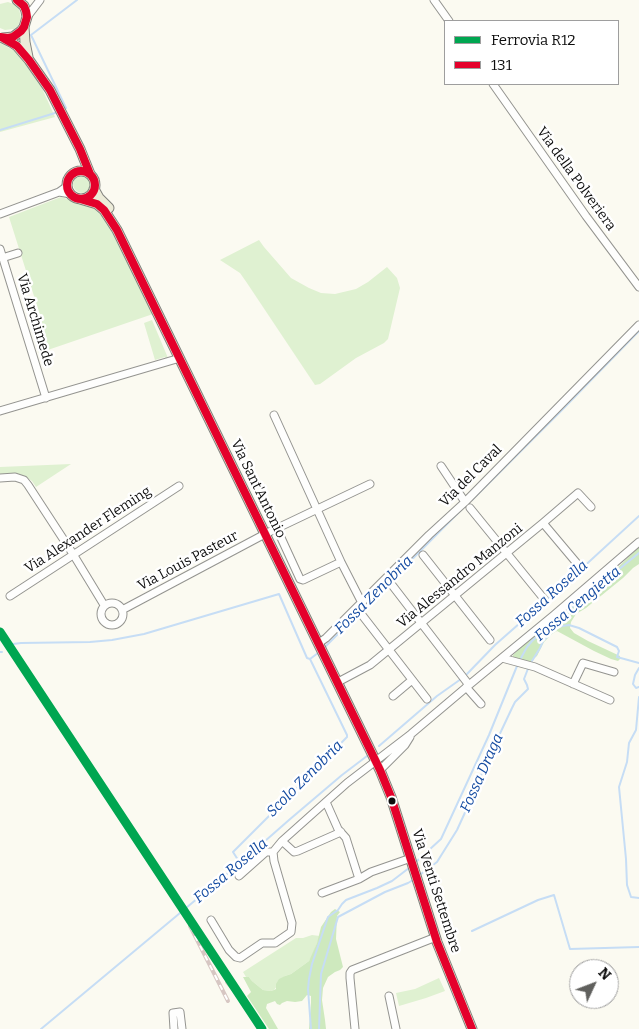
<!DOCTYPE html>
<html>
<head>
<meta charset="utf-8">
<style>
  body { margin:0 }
  #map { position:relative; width:639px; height:1029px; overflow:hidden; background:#fbfaf1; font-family:Bitter,serif }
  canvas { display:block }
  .legend { position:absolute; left:444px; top:20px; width:175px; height:65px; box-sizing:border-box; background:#fff; border:1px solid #9e9e9e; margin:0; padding:6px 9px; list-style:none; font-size:15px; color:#0d0d0d }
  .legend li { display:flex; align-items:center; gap:10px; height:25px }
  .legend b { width:25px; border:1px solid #9e9e9e }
  .north { position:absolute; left:569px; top:959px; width:50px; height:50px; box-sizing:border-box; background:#fff; border:1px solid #9e9e9e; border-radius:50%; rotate:47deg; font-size:14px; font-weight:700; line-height:20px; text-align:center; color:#0d0d0d }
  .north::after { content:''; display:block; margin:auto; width:18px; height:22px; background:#60605d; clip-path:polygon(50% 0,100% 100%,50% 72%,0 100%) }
</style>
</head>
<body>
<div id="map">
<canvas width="639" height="1029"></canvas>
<ul class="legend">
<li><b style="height:6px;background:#00a651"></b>Ferrovia R12</li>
<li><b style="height:6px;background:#e4002b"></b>131</li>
</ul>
<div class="north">N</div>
</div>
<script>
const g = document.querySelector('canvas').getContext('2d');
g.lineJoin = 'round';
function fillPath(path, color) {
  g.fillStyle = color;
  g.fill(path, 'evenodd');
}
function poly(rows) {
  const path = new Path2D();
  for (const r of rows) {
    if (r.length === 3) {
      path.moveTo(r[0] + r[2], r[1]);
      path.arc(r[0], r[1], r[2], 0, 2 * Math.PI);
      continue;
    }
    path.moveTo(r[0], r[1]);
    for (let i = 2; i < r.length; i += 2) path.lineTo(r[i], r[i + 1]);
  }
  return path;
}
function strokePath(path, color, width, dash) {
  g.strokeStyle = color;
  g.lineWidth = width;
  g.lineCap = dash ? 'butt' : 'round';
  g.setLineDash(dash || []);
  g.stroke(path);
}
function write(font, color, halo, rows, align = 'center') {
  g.font = font + ' Bitter,serif';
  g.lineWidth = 5;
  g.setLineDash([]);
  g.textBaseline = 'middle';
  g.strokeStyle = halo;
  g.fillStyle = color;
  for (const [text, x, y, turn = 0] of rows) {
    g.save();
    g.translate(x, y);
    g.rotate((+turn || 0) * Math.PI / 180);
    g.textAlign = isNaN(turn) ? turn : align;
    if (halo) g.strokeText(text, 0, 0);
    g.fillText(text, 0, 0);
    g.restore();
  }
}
fillPath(poly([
  [8,2,16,5,19,9,21,18,18,26,14,29,5,30,0,28,0,4],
  [0,43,15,51,40,84,55,117,0,132],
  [82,184,9],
  [61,197,92,207,104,216,153,314,39,353,29,321,40,315,9,217],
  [259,240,264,247,291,278,309,288,321,293,335,294,356,289,368,282,387,267,397,278,400,288,388,339,384,343,356,358,320,384,315,385,247,283,240,273,220,260],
  [152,320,168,358,166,359,165,357,155,360,144,323],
  [71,464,36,487,32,481,23,475,0,475,0,467],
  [312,935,320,936,312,956,309,961,291,974,285,976,274,990,271,991,263,990,252,981,249,977,246,977,243,972,296,938,303,938],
  [439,978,445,991,426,998,399,1006,396,993,415,989]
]), '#dff1d1');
fillPath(poly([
  [639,547,639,564,633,568,623,578,586,608,576,614,571,622,570,628,574,633,588,641,620,656,620,659,618,661,611,659,594,651,557,631,552,634,544,642,537,656,530,662,523,662,516,660,513,657,513,655,524,644,601,580,612,573],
  [335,909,340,912,337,916,336,939,343,967,340,970,335,972,328,977,323,988,322,1000,325,1020,326,1029,309,1029,311,1003,311,996,307,995,302,1001,295,1002,287,1001,282,1003,280,1005,277,1004,275,1001,267,1004,266,1008,278,1029,269,1029,247,996,251,992,243,977,249,977,252,981,263,990,271,991,274,990,276,989,276,984,279,979,285,976,291,974,309,961,317,943,321,927,331,912]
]), '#cee9be');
strokePath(poly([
  [66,108,31,35,77,0],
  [0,130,55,113],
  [472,500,559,413,639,331],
  [13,644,21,643,90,642,112,640,144,634,279,594,307,658,310,659,318,653],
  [324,648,465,506],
  [0,652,2,652],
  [521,658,527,647,532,641,550,625,639,553],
  [532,661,540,648,543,641,555,629,562,626,569,625,579,628,617,647,619,651,617,657,639,663],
  [639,668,635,675,633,684,636,688,639,687],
  [467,674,495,645,579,571,639,516],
  [639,697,636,730,629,743,627,762,619,787,626,859,627,885,631,897,639,898],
  [379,746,437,696,461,679],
  [417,861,441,839,489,735,517,666],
  [240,863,233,852,297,788,347,737,347,735,310,659],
  [421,874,437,862,457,830,468,806,488,759,512,708,515,702,528,689,527,685,524,679,529,666],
  [186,908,240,863,289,820,342,775,367,756],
  [472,931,538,900,554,895,570,949,639,947],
  [41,1029,180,913],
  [311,1029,308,989,309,979,312,964,328,917,338,910,342,904,346,900,377,888,392,881,409,868],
  [319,1029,321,974,338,917,385,892,408,883,413,880]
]), '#c6ddf5', 2);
const minor = poly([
  [434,0,449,21],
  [27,17,40,0],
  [493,84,586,216,639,287],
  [59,192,71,194],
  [0,214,59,192,66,187,68,183],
  [0,249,46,398],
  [2,258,18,253],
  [0,411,180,358],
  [274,415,341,562,362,603],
  [441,466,465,502],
  [0,478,15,477,24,480,28,485,73,554,104,605],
  [470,508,544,599],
  [543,523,580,567],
  [277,529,300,579,303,580,341,562],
  [423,555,490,640],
  [392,585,469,685],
  [10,596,179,486],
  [112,614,11],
  [122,610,265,534,370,484],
  [362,615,427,699],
  [319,643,326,638,429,535,465,502,639,325],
  [502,658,535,667,610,700],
  [338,682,370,665,543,523,578,493,591,507],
  [573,684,583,663,614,672],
  [466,687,481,704],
  [393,696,412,680],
  [380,770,405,745,410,737],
  [326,802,338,829,346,838,359,879],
  [282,841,294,852,298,851,341,832],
  [239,876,266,852,273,852],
  [322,893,359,879,371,872,411,858],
  [211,920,229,950,236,957,240,958,262,943,275,943,291,932,292,923,274,861,273,852,282,841,347,783,411,734,469,685,554,615,639,542],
  [389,996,396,1029],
  [174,1029,173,1013,180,1012,182,1029],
  [355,1029,350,978,350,973,352,970,436,937]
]);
const major = poly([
  [24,27,25,42,28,57],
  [3,38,11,42,17,46,29,60,50,90,80,149,90,174],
  [3,38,13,37,21,31,24,27,27,17,26,11,24,6,17,0],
  [81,185,14],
  [94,189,99,198,109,208],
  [80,199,97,204,104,210,117,230,380,770,391,797,437,942,472,1029]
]);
strokePath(minor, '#949490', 9);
strokePath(major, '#81817d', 11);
strokePath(minor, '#fefefd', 7);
strokePath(major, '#ecebd8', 9);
const rail = poly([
  [190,926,228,1001],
  [227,982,247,1006]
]);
strokePath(rail, '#d7c7c3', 4);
strokePath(rail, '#fff', 2, [5.5]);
strokePath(poly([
  [0,37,8,38,13,37,21,31,24,27,27,17,26,11,24,6,17,0],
  [3,38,17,46,29,60,50,90,80,149,90,174],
  [81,185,14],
  [80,199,97,204,104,210,117,230,380,770,391,797,437,942,472,1029]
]), '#e4002b', 8);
strokePath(poly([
  [0,632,262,1029]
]), '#00a651', 9);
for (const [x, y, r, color] of [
  [392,801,4.5,"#0d0d0d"]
]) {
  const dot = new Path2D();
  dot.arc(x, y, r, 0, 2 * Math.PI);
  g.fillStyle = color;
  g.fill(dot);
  strokePath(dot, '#fff', 2);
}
write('14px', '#0d0d0d', '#fff', [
  ["Via della Polveriera",576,179,54],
  ["Via Archimede",35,320,73],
  ["Via del Caval",471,476,-45],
  ["Via Sant'Antonio",258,489,64],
  ["Via Alexander Fleming",88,530,-33],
  ["Via Louis Pasteur",188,561,-28],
  ["Via Alessandro Manzoni",460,576,-39],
  ["Via Venti Settembre",436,891,72]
]);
write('italic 15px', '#144ba1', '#fff', [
  ["Fossa Rosella",552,594,-42],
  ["Fossa Zenobria",374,595,-45],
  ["Fossa Cengietta",578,604,-40],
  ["Fossa Draga",482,773,-66],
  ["Scolo Zenobria",305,779,-45],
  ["Fossa Rosella",231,871,-40]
]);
</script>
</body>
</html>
